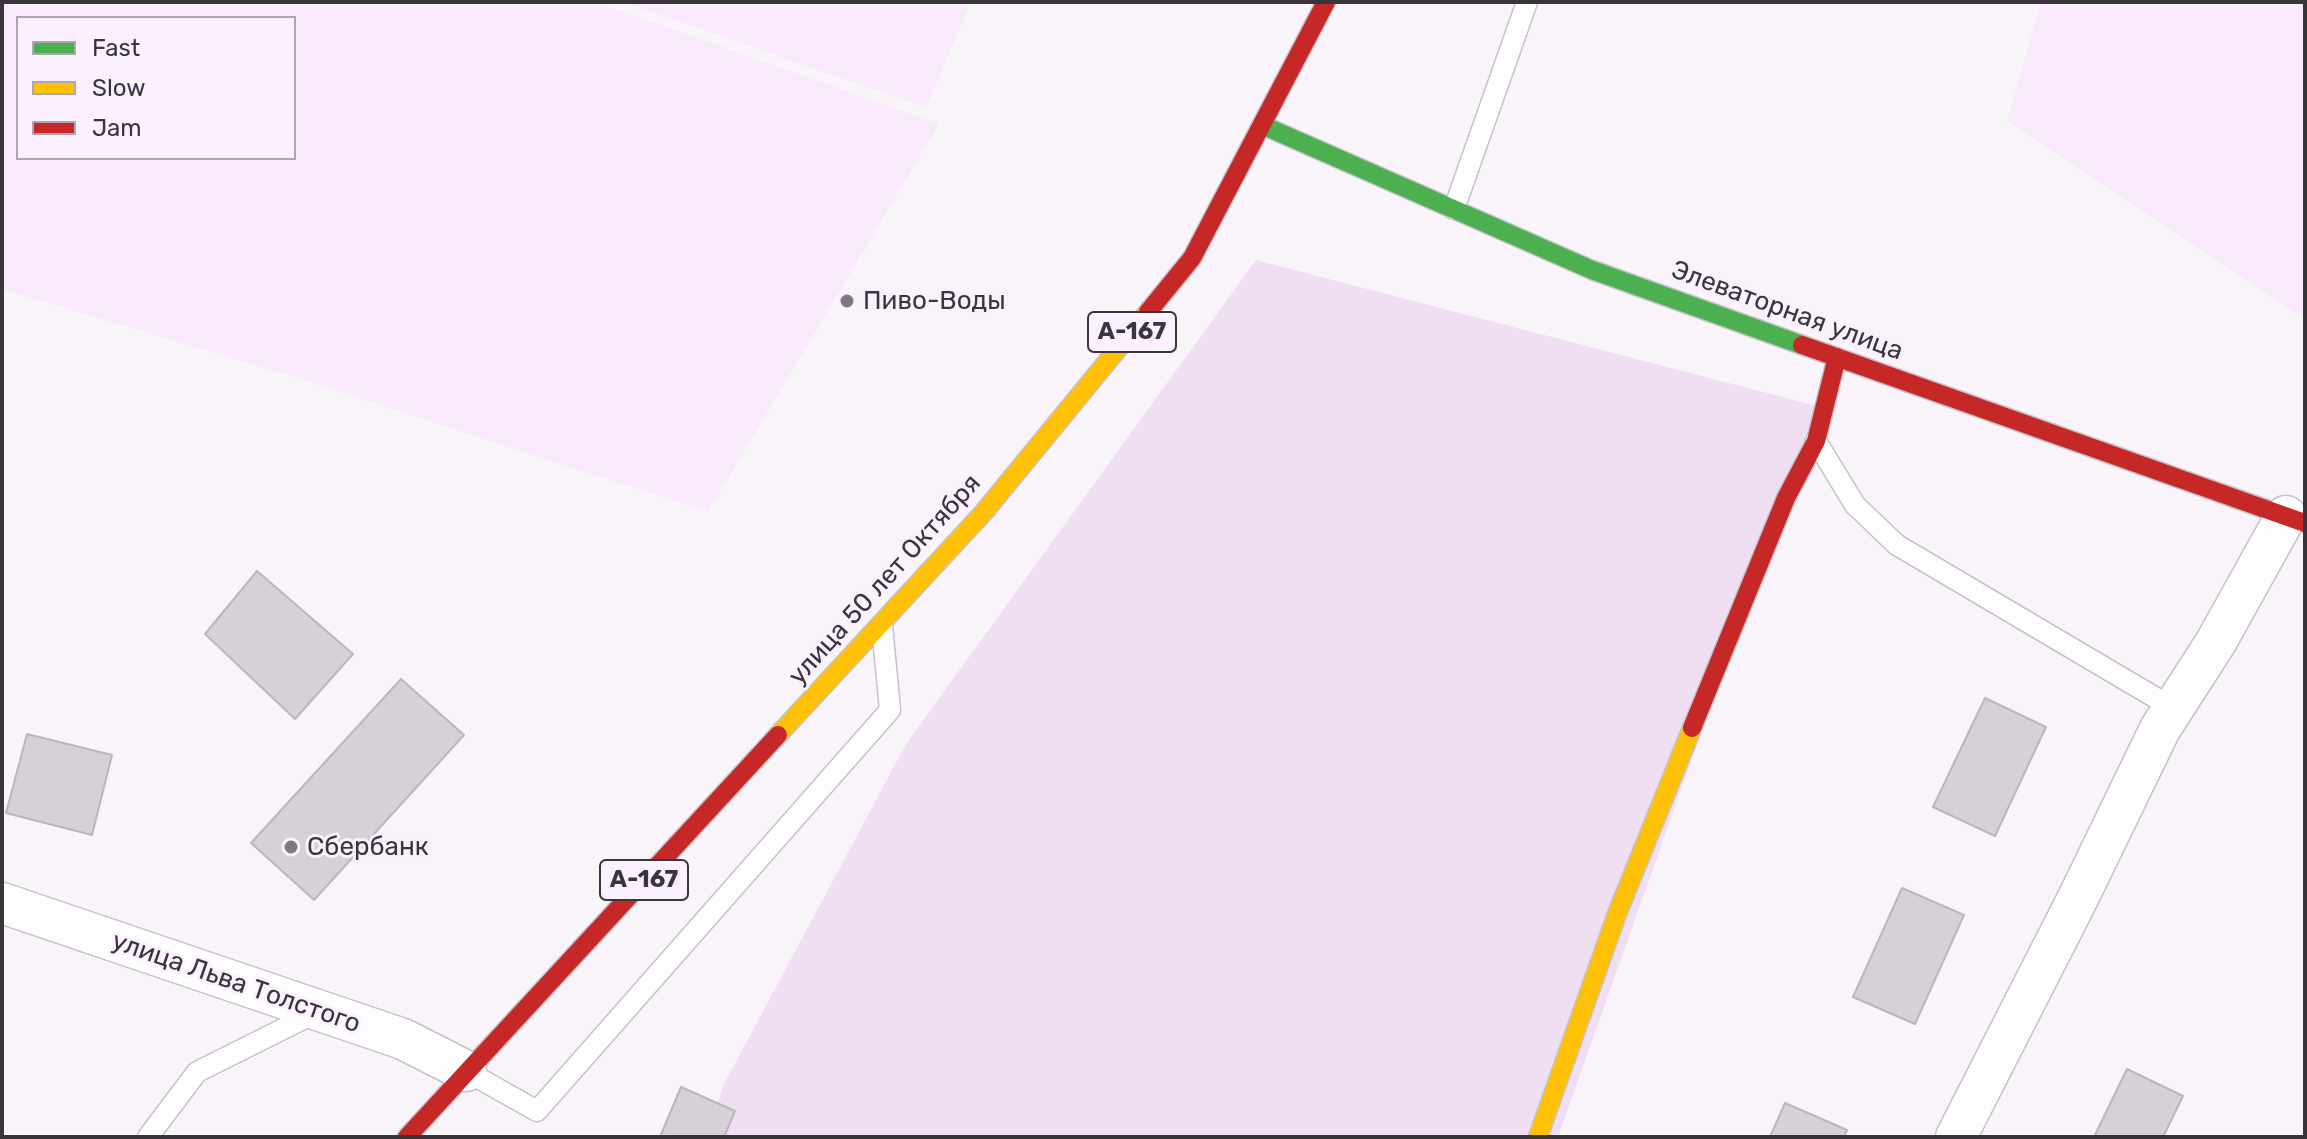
<!DOCTYPE html>
<html>
<head>
<meta charset="utf-8">
<style>
  body { margin:0 }
  #map { position:relative; width:2307px; height:1139px; overflow:hidden; background:#f9f3fa; font-family:Rubik,sans-serif }
  canvas { display:block }
  .frame { position:absolute; inset:0; border:4px solid #3a353b; pointer-events:none }
  .legend { position:absolute; left:16px; top:16px; width:280px; height:144px; box-sizing:border-box; background:#fbf0fd; border:2px solid #aea5af; margin:0; padding:10px 14px; list-style:none; font-size:24px; color:#3a353b }
  .legend li { display:flex; align-items:center; gap:16px; height:40px }
  .legend b { width:40px; border:2px solid #aea5af }
</style>
</head>
<body>
<div id="map">
<canvas width="2307" height="1139"></canvas>
<div class="frame"></div>
<ul class="legend">
<li><b style="height:10px;background:#4caf50"></b>Fast</li>
<li><b style="height:10px;background:#ffc107"></b>Slow</li>
<li><b style="height:10px;background:#c62828"></b>Jam</li>
</ul>
</div>
<script>
const g = document.querySelector('canvas').getContext('2d');
g.lineJoin = 'round';
function fillPath(path, color) {
  g.fillStyle = color;
  g.fill(path, 'evenodd');
}
function poly(rows) {
  const path = new Path2D();
  for (const r of rows) {
    path.moveTo(r[0], r[1]);
    for (let i = 2; i < r.length; i += 2) path.lineTo(r[i], r[i + 1]);
  }
  return path;
}
function strokePath(path, color, width, dash) {
  g.strokeStyle = color;
  g.lineWidth = width;
  g.lineCap = dash ? 'butt' : 'round';
  g.setLineDash(dash || []);
  g.stroke(path);
}
function write(font, color, halo, rows, align = 'center') {
  g.font = font + ' Rubik,sans-serif';
  g.lineWidth = 6;
  g.setLineDash([]);
  g.textBaseline = 'middle';
  g.strokeStyle = halo;
  g.fillStyle = color;
  for (const [text, x, y, turn = 0] of rows) {
    g.save();
    g.translate(x, y);
    g.rotate((+turn || 0) * Math.PI / 180);
    g.textAlign = isNaN(turn) ? turn : align;
    if (halo) g.strokeText(text, 0, 0);
    g.fillText(text, 0, 0);
    g.restore();
  }
}
fillPath(poly([
  [2,2,597,2,939,124,708,512,294,377,2,289],
  [18,18,294,18,294,158,18,158],
  [624,2,971,2,926,108],
  [2041,2,2305,2,2305,320,2007,121]
]), '#f8eafa');
fillPath(poly([
  [1256,260,1817,406,1558,1137,707,1137,723,1086,906,744]
]), '#f0dff3');
const building = poly([
  [257,571,353,654,295,719,205,634,257,571],
  [401,679,464,735,314,900,251,843,401,679],
  [1985,698,2046,727,1995,836,1933,807,1985,698],
  [27,734,112,755,92,835,6,813,27,734],
  [1902,888,1964,915,1915,1024,1853,997,1902,888],
  [2127,1069,2183,1096,2163,1137,2094,1137,2127,1069],
  [681,1087,735,1111,724,1137,660,1137,681,1087],
  [1785,1103,1847,1130,1844,1137,1770,1137,1785,1103]
]);
fillPath(building, '#d6d1d7');
strokePath(building, '#bbb6bc', 2);
const lane = poly([
  [1454,209,1527,2],
  [1816,441,1855,505,1897,545,2173,708],
  [466,1071,537,1111,890,710,882,626],
  [148,1137,197,1072,319,1011]
]);
const street = poly([
  [2,903,403,1039,466,1071],
  [1956,1137,2078,898,2160,729,2216,642,2286,516]
]);
const fast = poly([
  [1262,125,1592,270,1802,345]
]);
const slow = poly([
  [778,735,984,512,1148,312],
  [1538,1137,1617,914,1692,728]
]);
const jam = poly([
  [1148,312,1192,258,1326,2],
  [1802,345,2305,523],
  [1692,728,1786,498,1816,441,1837,357],
  [407,1137,778,735]
]);
strokePath(lane, '#c6c2c7', 23);
strokePath(street, '#c6c2c7', 43);
strokePath(fast, '#c6c2c7', 21);
strokePath(slow, '#c6c2c7', 21);
strokePath(jam, '#c6c2c7', 21);
strokePath(lane, '#fefdfe', 20);
strokePath(street, '#fefdfe', 40);
strokePath(fast, '#4caf50', 18);
strokePath(slow, '#ffc107', 18);
strokePath(jam, '#c62828', 18);
for (const [x, y, r, color] of [
  [847,301,8,"#7d787e"],
  [291,847,8,"#7d787e"]
]) {
  const dot = new Path2D();
  dot.arc(x, y, r, 0, 2 * Math.PI);
  g.fillStyle = color;
  g.fill(dot);
  strokePath(dot, '#fbf0fd', 3);
}
for (const [x, y, w] of [
  [1132,332,88],
  [644,880,88]
]) {
  const box = new Path2D();
  box.roundRect(x - w / 2, y - 20, w, 40, 6);
  g.fillStyle = '#fbf0fd';
  g.fill(box);
  strokePath(box, '#3a353b', 2);
}
write('bold 24px', '#3a353b', null, [
  ["А-167",1132,332],
  ["А-167",644,880]
]);
write('26px', '#3a353b', '#fbf0fd', [
  ["Пиво-Воды",863,301],
  ["Сбербанк",307,847]
], 'left');
write('26px', '#3a353b', '#fbf0fd', [
  ["Элеваторная улица",1787,311,20],
  ["улица 50 лет Октября",885,580,-48],
  ["улица Льва Толстого",236,983,19]
]);
</script>
</body>
</html>
